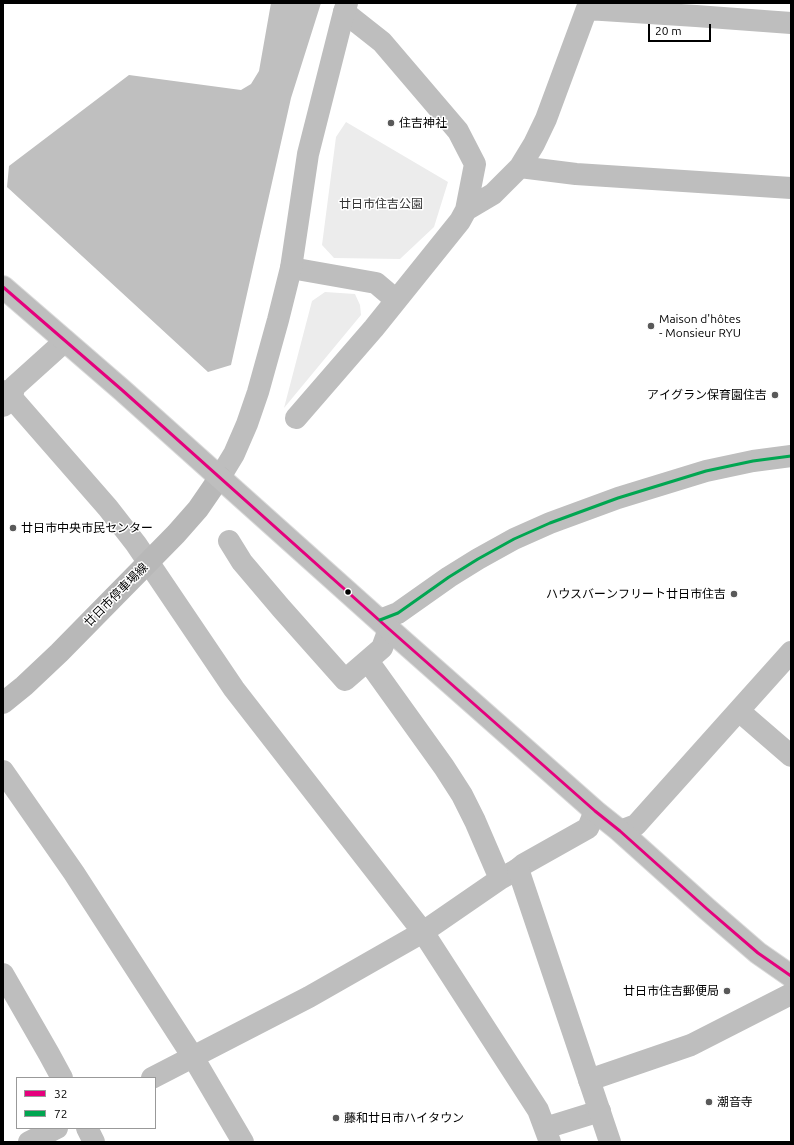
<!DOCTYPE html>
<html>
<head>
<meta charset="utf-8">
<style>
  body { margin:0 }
  #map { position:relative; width:794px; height:1145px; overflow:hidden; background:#fff; font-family:Ubuntu,sans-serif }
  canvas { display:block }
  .frame { position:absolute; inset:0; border:4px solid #000; pointer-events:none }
  .legend { position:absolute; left:16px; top:1077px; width:140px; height:52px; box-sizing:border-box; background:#fff; border:1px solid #999; margin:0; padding:5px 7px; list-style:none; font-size:12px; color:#000 }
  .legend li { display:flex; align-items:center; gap:8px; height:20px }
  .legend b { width:20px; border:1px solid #999 }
  .scale { position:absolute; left:648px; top:24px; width:63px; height:18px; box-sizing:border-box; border:2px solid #000; border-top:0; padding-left:5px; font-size:12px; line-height:14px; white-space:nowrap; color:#000; -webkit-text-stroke:3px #fff; paint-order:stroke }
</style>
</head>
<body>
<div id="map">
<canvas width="794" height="1145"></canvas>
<div class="frame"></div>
<ul class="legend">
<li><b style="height:5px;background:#e5007d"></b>32</li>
<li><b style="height:5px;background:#00a651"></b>72</li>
</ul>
<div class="scale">20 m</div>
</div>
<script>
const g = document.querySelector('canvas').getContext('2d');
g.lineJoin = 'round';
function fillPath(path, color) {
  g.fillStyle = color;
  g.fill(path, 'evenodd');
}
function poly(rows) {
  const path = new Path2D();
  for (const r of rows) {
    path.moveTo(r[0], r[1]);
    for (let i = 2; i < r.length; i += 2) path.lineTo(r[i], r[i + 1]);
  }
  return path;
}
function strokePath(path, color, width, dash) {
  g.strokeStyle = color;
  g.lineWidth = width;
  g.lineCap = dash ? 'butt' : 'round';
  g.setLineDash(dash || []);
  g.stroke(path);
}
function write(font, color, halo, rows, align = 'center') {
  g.font = font + ' Ubuntu,"Noto Sans JP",sans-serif';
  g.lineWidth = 3;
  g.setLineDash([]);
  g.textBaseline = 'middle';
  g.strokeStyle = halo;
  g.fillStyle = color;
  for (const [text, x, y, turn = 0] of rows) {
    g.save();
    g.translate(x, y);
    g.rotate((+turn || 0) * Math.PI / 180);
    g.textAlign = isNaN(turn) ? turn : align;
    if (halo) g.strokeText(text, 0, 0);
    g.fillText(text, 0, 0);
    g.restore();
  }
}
fillPath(poly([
  [346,122,448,182,434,227,400,259,334,258,322,245,336,137],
  [325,292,355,294,360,305,361,315,284,408,312,301]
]), '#ececec');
fillPath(poly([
  [271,3,321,3,291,98,231,365,208,372,7,187,9,166,129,75,241,90,251,84,259,71]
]), '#bfbfbf');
const trunk = poly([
  [3,287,122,390,389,629,595,811,620,831,707,909,758,953,791,976]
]);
strokePath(trunk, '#dbdbdb', 24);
strokePath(poly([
  [587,9,696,16,791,23],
  [520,167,576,174,791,188],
  [466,210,493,194,520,167,534,144,546,119,589,3],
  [291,268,376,283,396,300],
  [3,391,12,398,108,508,136,544,234,689,423,932,538,1110,550,1142],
  [3,406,12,398,14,387,65,341],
  [296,418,374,328,460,221,466,210,475,164,458,131,382,42,344,12],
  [229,541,242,562,281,608,345,680,382,648,389,629],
  [368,661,444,767,462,795,475,821,500,879],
  [739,711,791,756],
  [3,771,74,873,193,1057,243,1142],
  [620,831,636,825,791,652],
  [3,974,49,1054,62,1078],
  [152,1078,309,997,423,932,500,879,518,869,524,864,588,828,595,811],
  [589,1080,691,1045,791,994],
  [87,1128,94,1142],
  [545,1128,600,1111],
  [29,1142,57,1128]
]), '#bebebe', 22);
strokePath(poly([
  [220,477,234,454,247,424,258,392,278,320,291,268,308,154,344,12,347,3],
  [380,620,398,613,449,577,478,559,514,539,550,523,618,498,706,471,753,461,791,456],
  [518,869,610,1142]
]), '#bebebe', 22);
strokePath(poly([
  [3,703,24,686,59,653,176,534,198,509,220,477]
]), '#b8b8b8', 22);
strokePath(trunk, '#bebebe', 22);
strokePath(poly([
  [3,287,122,390,389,629,595,811,620,831,707,909,758,953,791,976]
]), '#e5007d', 3);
strokePath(poly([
  [380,620,398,613,449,577,478,559,514,539,550,523,618,498,706,471,753,461,791,456]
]), '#00a651', 3);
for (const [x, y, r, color] of [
  [391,123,4,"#595959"],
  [651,326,4,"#595959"],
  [775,395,4,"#595959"],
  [13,528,4,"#595959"],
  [348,592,3.5,"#000"],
  [734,594,4,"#595959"],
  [727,991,4,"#595959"],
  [709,1102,4,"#595959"],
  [336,1118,4,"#595959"]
]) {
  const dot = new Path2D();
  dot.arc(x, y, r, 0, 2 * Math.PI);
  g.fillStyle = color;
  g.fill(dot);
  strokePath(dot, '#fff', 1.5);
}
write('12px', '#000', '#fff', [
  ["住吉神社",399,123],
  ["Maison d'hôtes",659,319],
  ["- Monsieur RYU",659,333],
  ["アイグラン保育園住吉",767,395,"right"],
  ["廿日市中央市民センター",21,528],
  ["ハウスバーンフリート廿日市住吉",726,594,"right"],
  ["廿日市住吉郵便局",719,991,"right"],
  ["潮音寺",717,1102],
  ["藤和廿日市ハイタウン",344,1118]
], 'left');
write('12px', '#333', '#fff', [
  ["廿日市住吉公園",381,204]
]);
write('12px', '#000', '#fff', [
  ["廿日市停車場線",116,595,-45]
]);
</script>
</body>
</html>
